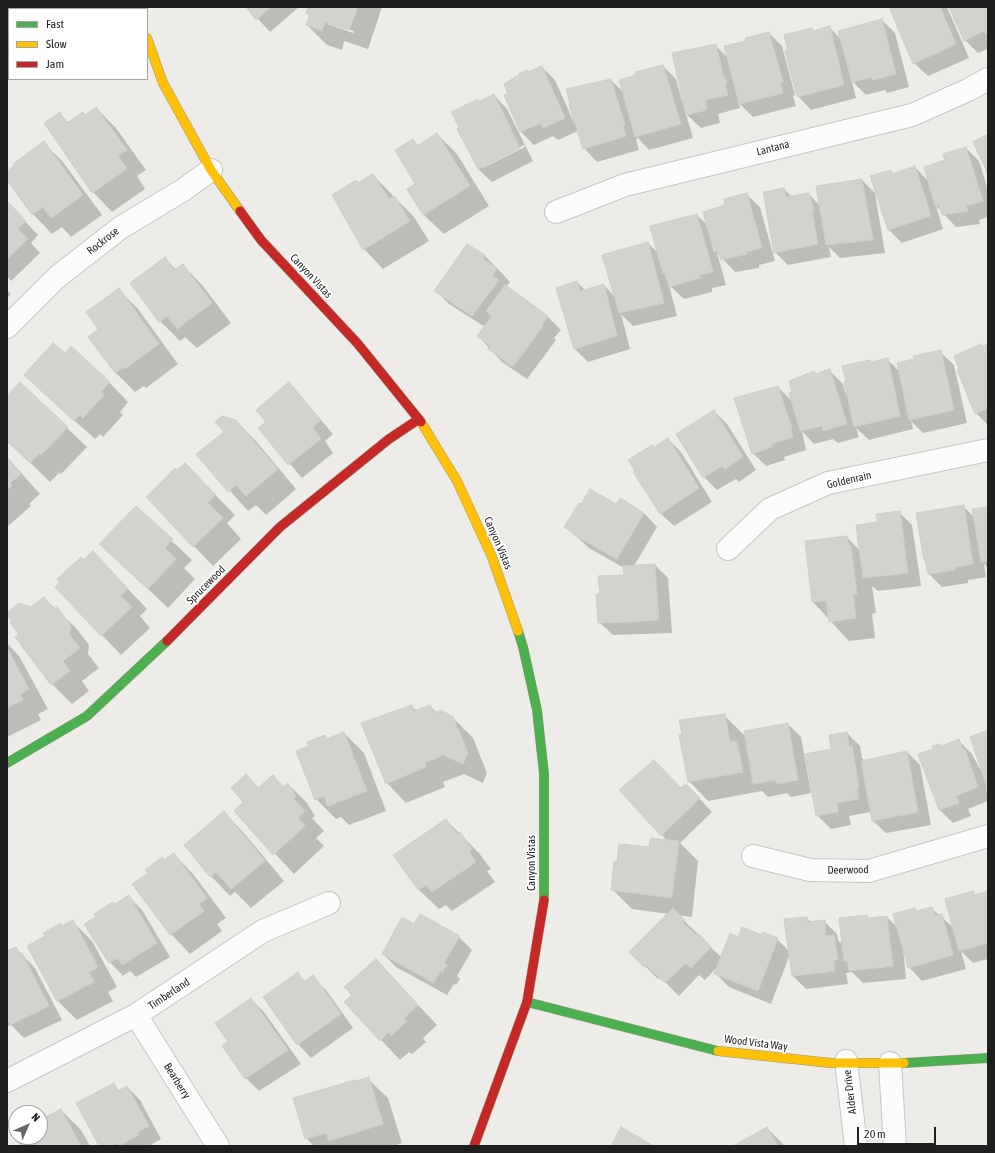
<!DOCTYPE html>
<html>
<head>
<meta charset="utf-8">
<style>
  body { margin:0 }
  #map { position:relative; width:995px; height:1153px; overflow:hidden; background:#edece8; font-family:"Asap Condensed",sans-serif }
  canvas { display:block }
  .frame { position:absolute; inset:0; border:8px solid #1f1f1f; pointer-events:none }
  .legend { position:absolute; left:8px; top:8px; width:140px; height:72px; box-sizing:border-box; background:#fff; border:1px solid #a5a5a5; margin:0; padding:5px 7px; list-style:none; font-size:12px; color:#1f1f1f }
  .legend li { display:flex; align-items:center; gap:8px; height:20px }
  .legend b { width:20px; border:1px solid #a5a5a5 }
  .north { position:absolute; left:8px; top:1105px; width:40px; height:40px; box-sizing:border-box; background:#fff; border:1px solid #a5a5a5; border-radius:50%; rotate:45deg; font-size:11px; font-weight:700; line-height:16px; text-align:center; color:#1f1f1f }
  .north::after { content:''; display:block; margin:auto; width:14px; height:18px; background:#676765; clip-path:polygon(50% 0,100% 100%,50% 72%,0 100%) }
  .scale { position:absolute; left:857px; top:1127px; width:79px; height:18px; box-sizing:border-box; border:2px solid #1f1f1f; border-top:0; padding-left:5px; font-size:12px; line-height:14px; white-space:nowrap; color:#1f1f1f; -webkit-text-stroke:3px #fff; paint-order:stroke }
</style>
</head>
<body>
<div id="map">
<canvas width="995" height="1153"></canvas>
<div class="frame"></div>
<ul class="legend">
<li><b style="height:5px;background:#4caf50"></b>Fast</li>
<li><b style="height:5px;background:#ffc107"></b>Slow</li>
<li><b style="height:5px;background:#c62828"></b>Jam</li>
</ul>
<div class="north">N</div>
<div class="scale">20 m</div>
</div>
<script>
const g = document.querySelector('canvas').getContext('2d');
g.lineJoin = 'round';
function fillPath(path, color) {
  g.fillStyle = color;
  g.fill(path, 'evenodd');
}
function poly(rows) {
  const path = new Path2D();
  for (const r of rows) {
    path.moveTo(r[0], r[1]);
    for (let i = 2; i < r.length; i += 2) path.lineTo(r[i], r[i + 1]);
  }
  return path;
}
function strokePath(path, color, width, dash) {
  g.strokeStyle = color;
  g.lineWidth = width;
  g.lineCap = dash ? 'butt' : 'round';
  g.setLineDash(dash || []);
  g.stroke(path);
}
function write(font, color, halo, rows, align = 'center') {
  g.font = font + ' "Asap Condensed",sans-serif';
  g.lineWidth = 3.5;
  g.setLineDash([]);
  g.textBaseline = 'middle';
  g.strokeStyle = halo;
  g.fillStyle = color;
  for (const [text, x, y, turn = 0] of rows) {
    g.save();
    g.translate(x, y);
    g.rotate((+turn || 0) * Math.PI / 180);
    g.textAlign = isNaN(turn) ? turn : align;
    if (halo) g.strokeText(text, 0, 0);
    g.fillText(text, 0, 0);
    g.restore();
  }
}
fillPath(poly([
  [247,7,299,7,270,32],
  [309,7,382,7,368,49,344,41,342,50,327,45,307,25,310,16,307,13],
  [328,22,354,31,353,33,328,24],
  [891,7,947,7,969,58,928,76,914,63],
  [950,7,988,7,988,49,978,53,965,40],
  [882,20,895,33,909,87,887,93,885,90,866,95,852,81,856,98,811,110,798,96,812,29,814,31,829,27,842,40],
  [769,33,782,46,795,95,793,96,796,106,753,117,739,103,740,108,718,114,720,123,701,128,686,114,693,138,649,150,638,138,636,139,639,150,597,162,584,148,578,131,558,140,553,136,534,145,521,132,506,96,509,94,529,73,542,67,555,80,576,127,611,80,624,93,663,66,676,79,682,101,684,100,715,45,728,58,747,41],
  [494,95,507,109,533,161,492,182,478,169,480,103],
  [524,145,525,147,482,168,482,166],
  [96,108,116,128,146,170,137,176,145,189,112,212,93,192,60,114,69,123,83,113,86,116],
  [437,134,457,154,489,206,444,234,424,215,408,189,416,184,412,140,418,146],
  [43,142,63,162,102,215,71,237,62,227,52,234,33,214,7,178,7,173],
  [966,148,979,161,988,190,988,217,979,220,980,224,956,227,936,206,943,229,902,243,889,230,891,171,894,174,915,167,928,181,946,161],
  [373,175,414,217,429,241,383,269,364,249,356,181,359,184],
  [862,180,875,193,885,253,840,258,829,247,831,257,788,265,775,252,784,189,792,197,809,194,820,206],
  [746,194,760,207,775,261,759,265,759,268,735,272,717,253,726,285,712,288,712,292,684,299,669,285,677,316,633,326,621,314,630,349,588,362,575,349,577,282,585,290,604,285,615,297,648,243,659,254,697,215,708,226,727,206],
  [7,202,38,235,31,243,40,253,11,281,7,276],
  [468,245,485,256,498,269,510,282,506,287,547,316,561,330,554,338,556,340,527,379,502,362,478,336,485,327,449,304,436,291],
  [165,258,176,270,183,265,202,285,231,323,197,348,185,337,180,341,160,321,132,283],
  [7,290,11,294,7,298],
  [119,290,138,309,178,364,146,388,144,386,135,392,116,373,90,337,100,329],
  [980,346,983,348,988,346,988,425,976,413],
  [940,352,954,365,967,423,923,433,911,421,913,429,869,440,856,428,859,437,838,443,833,439,814,444,802,431,806,450,784,457,785,460,766,466,753,453,778,387,792,401,814,372,816,374,829,370,843,384,846,395,870,361,872,363,887,359,900,372],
  [65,355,109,382,128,402,120,412,123,415,103,437,100,434,95,439,45,394],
  [289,383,333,434,325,441,333,453,302,478,259,428,267,422],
  [7,398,67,428,87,447,61,474,59,473,50,482,7,440],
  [714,411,727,424,756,470,739,482,736,479,717,490,704,477,677,434],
  [236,421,256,441,296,489,266,515,256,505,248,511,197,454,225,432],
  [668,439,681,452,712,502,674,526,660,513],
  [7,457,40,494,29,504,31,506,8,526],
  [185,464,235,515,227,523,241,539,213,566,147,497],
  [617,506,644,513,657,527,634,566,655,565,668,578,672,633,613,635,599,622,601,595,625,576,624,568,589,548,566,527],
  [963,506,974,517,988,508,988,568,984,564,986,577,968,580,968,583,942,587,929,574,927,562,924,560],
  [136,507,192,560,184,568,195,579,168,608,101,544],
  [899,512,912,525,921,586,878,591,872,586,876,613,872,614,875,638,849,641,813,602,806,541,847,537,860,551],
  [93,552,147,609,140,616,150,628,121,655,102,635,83,561],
  [44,598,76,628,89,645,88,654,99,668,82,681,89,691,72,704,52,684,17,637,21,635,31,608],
  [7,643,19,656,48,709,38,714,41,720,7,737],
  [411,706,417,711,430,706,437,713,453,718,473,738,487,773,483,783,464,774,443,782,445,787,406,803,387,783,363,723],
  [724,715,746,737,788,724,801,737,811,793,791,797,787,793,768,797,762,791,708,801,689,781],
  [988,731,988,787,986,785,988,801,968,809,971,816,953,823,940,810,942,747,958,740,972,754,980,769,982,768],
  [344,733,364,753,386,811,349,825,341,817,336,819,316,799,310,747,325,736,328,739],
  [847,733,860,746,862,758,865,761,907,752,920,765,931,825,886,833,872,820,871,812,849,816,851,825,831,829,817,815,832,750],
  [246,776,259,789,284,788,288,784,307,803,315,816,312,818,324,831,316,838,324,846,294,874,235,811,245,802],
  [681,790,699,798,712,812,680,843,698,861,692,917,678,915,698,934,695,936,697,938,699,936,722,958,738,938,762,936,777,939,789,951,806,918,811,922,824,921,837,934,838,940,843,945,867,916,869,919,887,917,898,928,915,909,918,912,931,908,954,928,973,892,976,896,988,892,988,959,973,963,961,951,966,969,922,981,909,967,903,948,906,979,863,983,852,972,846,973,848,984,806,989,793,976,790,954,771,1004,729,987,716,974,718,966,705,980,699,975,679,996,660,977,658,979,631,952,669,914,632,909,612,889,618,863,667,841,662,835],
  [224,812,243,832,284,881,251,908,235,892,230,896,211,876],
  [446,820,479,853,491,869,487,871,495,882,452,911,446,905,439,909,419,890,395,855],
  [174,854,193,874,226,918,217,924,222,931,190,954,171,934,164,861],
  [129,897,142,910,170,957,136,977,130,971,123,976,110,962,115,905],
  [73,922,92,941,117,987,108,992,113,1001,77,1020,58,1001,29,946,46,937,61,924,63,927],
  [415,925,459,937,472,950,457,976,460,979,456,985,454,984,447,995,396,967,383,954],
  [16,948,35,968,62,1020,24,1038,11,1025,7,1026,7,962,10,960,7,952],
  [376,960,437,1025,423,1038,426,1042,412,1054,409,1052,400,1060,381,1040,353,995],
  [297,974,306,982,312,977,326,990,353,1028,311,1058,298,1044],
  [251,999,264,1012,301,1064,259,1091,246,1078,230,1042],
  [368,1079,388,1098,402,1143,394,1146,314,1146,306,1138,356,1082],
  [113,1084,120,1091,127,1087,140,1100,161,1139,149,1146,101,1146],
  [61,1110,81,1130,90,1146,21,1146,30,1140,29,1137,40,1137,40,1121],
  [767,1128,785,1146,735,1146]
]), '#0003');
const building = poly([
  [246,7,271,7,256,20,246,7],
  [308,7,358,7,349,30,325,22,322,31,306,25,310,14,306,13,308,7],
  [889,7,940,7,956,44,913,64,889,7],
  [949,7,988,7,988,33,986,35,984,31,964,41,949,7],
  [882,19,896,74,873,80,872,77,852,82,838,31,882,19],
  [830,26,844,85,797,97,785,51,788,50,784,35,812,28,813,31,830,26],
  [769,32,783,82,780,82,783,93,739,104,724,46,746,41,745,38,769,32],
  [716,44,724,78,725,77,727,84,725,85,728,95,705,100,707,110,686,115,672,53,716,44],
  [663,65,681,124,635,137,619,80,636,75,635,72,663,65],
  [542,66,565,118,543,128,541,123,520,132,504,95,508,94,504,84,520,74,519,73,527,70,528,72,542,66],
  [611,79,625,125,623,126,626,136,583,149,569,105,570,104,566,89,611,79],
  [494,94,520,148,478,169,457,129,459,127,451,112,478,99,479,102,494,94],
  [96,107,127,150,118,156,127,169,92,193,44,123,60,112,67,123,83,112,85,115,96,107],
  [437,133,470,186,423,215,407,189,415,184,395,150,413,139,417,146,437,133],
  [988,134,988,174,973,142,988,134],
  [44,141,83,195,51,218,43,207,32,215,7,180,7,171,14,166,13,164,44,141],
  [966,147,983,201,966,206,968,211,942,215,939,205,935,206,924,167,945,160,943,154,966,147],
  [915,166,931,216,888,230,870,176,891,170,892,174,915,166],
  [373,174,389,199,395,196,410,221,363,250,332,195,356,180,358,183,373,174],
  [862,179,873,240,826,245,816,186,862,179],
  [784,188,786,197,809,193,814,211,812,212,818,244,774,253,763,192,784,188],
  [747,193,762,248,746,252,747,254,721,260,718,251,714,252,703,212,725,205,724,199,747,193],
  [7,201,26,221,18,229,28,239,7,259,7,201],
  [697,214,713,272,699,275,700,278,669,287,665,273,663,274,650,226,697,214],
  [648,242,664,303,619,313,602,255,648,242],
  [467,244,485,255,483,259,497,268,492,276,499,280,472,316,434,291,467,244],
  [165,257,174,270,183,264,212,303,177,329,167,316,159,322,130,283,165,257],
  [577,281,580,291,604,284,617,336,574,349,556,288,577,281],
  [505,285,548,316,542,325,543,326,513,367,488,349,490,346,477,336,492,316,486,311,505,285],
  [119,288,159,344,125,369,124,367,115,373,88,337,98,329,86,312,119,288],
  [53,343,65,353,71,346,110,382,101,392,104,395,83,418,80,415,74,421,24,375,53,343],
  [981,344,981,347,988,344,988,408,975,414,957,370,959,369,954,356,981,344],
  [941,350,954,410,909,420,897,363,914,359,913,356,941,350],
  [888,358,900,416,854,427,844,381,846,381,842,366,870,360,871,362,888,358],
  [830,369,847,424,823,431,822,426,800,431,789,393,792,392,789,381,814,371,815,374,830,369],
  [20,382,68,427,41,455,39,454,30,463,7,441,7,396,20,382],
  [289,382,321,420,313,427,321,439,288,465,258,428,266,422,256,410,289,382],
  [778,386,792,428,791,428,793,437,771,444,772,447,752,454,734,398,778,386],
  [714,410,743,457,725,469,722,466,703,478,676,434,714,410],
  [222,416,236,420,278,469,246,496,236,485,228,492,196,454,224,432,215,422,222,416],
  [668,438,699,488,660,514,633,472,635,471,628,460,652,445,654,447,668,438],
  [7,458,21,474,10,483,12,486,7,490,7,458],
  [185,463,216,495,208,503,223,518,193,547,146,497,175,468,177,470,185,463],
  [590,489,616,504,620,498,644,513,617,559,574,535,575,534,564,527,579,503,581,504,590,489],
  [964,505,973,564,955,567,955,570,928,574,925,560,924,560,916,513,964,505],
  [136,506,173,539,165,548,176,559,148,589,99,544,136,506],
  [988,507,988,561,981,562,972,509,988,507],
  [900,511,908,573,863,578,856,525,878,522,876,514,900,511],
  [847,536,849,546,851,546,857,594,853,594,856,618,829,622,826,601,812,602,805,541,847,536],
  [93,551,128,589,121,596,132,607,101,636,55,587,60,582,57,579,81,557,83,560,93,551],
  [655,564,659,620,612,623,612,622,598,623,596,594,600,594,598,576,624,575,623,566,655,564],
  [44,597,54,609,57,607,69,623,71,629,69,634,80,648,63,661,70,671,51,685,15,637,19,634,10,623,12,621,7,615,7,613,19,603,31,607,44,597],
  [7,648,29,689,20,694,23,700,7,708,7,648],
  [412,705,414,711,430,705,434,713,441,710,453,717,468,753,463,764,443,755,425,763,426,767,386,784,361,723,412,705],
  [725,714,730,742,737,741,743,772,688,782,679,735,682,734,679,720,725,714],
  [788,723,798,780,777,784,775,780,753,784,744,731,788,723],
  [988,730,988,787,987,787,970,737,988,730],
  [344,732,367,791,328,806,324,796,315,800,296,751,309,746,307,742,325,735,327,739,344,732],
  [847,732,849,747,852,746,859,788,857,789,859,799,837,803,838,812,816,816,805,754,831,749,829,735,847,732],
  [959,739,963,750,965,749,978,787,956,796,959,803,939,810,918,754,933,749,932,746,940,744,941,746,959,739],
  [907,751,918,812,872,821,861,761,907,751],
  [654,760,681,788,686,784,700,798,661,836,619,790,654,760],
  [246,774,258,788,273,775,283,787,288,783,296,796,293,798,305,811,298,818,305,826,273,855,234,811,243,802,231,788,246,774],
  [224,811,265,861,231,889,216,872,210,877,184,845,224,811],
  [446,819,457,834,460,832,472,849,469,851,476,862,432,892,426,885,418,890,393,855,446,819],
  [651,838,679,841,672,898,611,890,614,861,617,862,619,844,649,847,651,838],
  [174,853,207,898,199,904,204,911,170,935,132,884,148,873,145,870,162,857,164,860,174,853],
  [973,891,974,895,988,891,988,943,959,951,945,899,973,891],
  [129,895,157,943,122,965,118,958,109,963,84,924,96,917,94,914,113,902,115,904,129,895],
  [932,907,935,916,942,914,953,955,908,968,893,914,915,908,916,911,932,907],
  [673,908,685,920,683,923,697,936,699,934,711,947,691,968,686,963,665,983,646,965,644,967,629,952,673,908],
  [420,914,460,936,444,963,447,965,442,973,440,971,434,983,382,954,402,917,414,924,420,914],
  [867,915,867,918,887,916,893,966,849,971,847,961,844,961,839,918,867,915],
  [807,917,807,922,825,920,826,936,834,935,838,960,834,960,835,971,792,976,784,919,807,917],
  [73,920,98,967,89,972,94,982,57,1001,27,946,45,936,43,933,61,923,62,926,73,920],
  [742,927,761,935,762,932,778,938,758,991,714,974,730,933,738,937,742,927],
  [16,947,20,954,22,953,49,1006,10,1025,7,1019,7,960,9,960,7,951,16,947],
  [376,959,418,1005,404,1018,407,1021,391,1036,389,1032,380,1041,344,1002,352,995,344,987,376,959],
  [298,972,304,982,313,975,341,1014,297,1045,263,997,298,972],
  [251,998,288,1050,245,1079,222,1046,228,1042,215,1023,251,998],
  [369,1077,383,1124,329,1141,326,1133,305,1139,293,1098,355,1080,356,1081,369,1077],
  [114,1083,118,1091,127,1086,149,1126,137,1132,139,1135,119,1146,117,1143,111,1146,99,1146,76,1103,114,1083],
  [61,1109,81,1146,20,1146,19,1144,29,1140,27,1137,40,1137,40,1120,61,1109],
  [621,1127,654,1146,611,1146,621,1127],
  [767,1127,778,1146,733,1146,767,1127]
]);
fillPath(building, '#d4d2cf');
strokePath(building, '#d0cdc9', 1);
const street = poly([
  [27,9,31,7],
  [7,18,9,16],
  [556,212,625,185,912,115,968,90,988,79],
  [7,327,56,278,120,228,183,190,211,170],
  [728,549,770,509,828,483,988,450],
  [753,856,810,870,869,871,988,836],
  [136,1015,218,1146],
  [846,1061,856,1146],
  [890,1063,895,1146],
  [7,1081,136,1015,263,931,329,903]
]);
const fast = poly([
  [518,631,523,647,537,710,544,774,544,900],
  [7,763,87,716,167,641],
  [527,1002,718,1051],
  [904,1063,988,1058]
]);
const slow = poly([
  [147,38,163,83,211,170,240,211],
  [421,422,457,481,492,557,518,631],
  [718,1051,831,1063,904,1063]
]);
const jam = poly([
  [136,7,137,9],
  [240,211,261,240,358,344,421,422],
  [167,641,280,527,389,439,419,419],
  [474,1146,527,1002,544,900]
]);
strokePath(street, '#c6c6c4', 24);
strokePath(fast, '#969880', 10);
strokePath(slow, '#969880', 10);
strokePath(jam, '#969880', 10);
strokePath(street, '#fcfcfc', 22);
strokePath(fast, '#4caf50', 9);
strokePath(slow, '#ffc107', 9);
strokePath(jam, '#c62828', 9);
write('11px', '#1f1f1f', '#fff', [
  ["Lantana",773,148,-14],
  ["Rockrose",103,241,-38],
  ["Canyon Vistas",311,276,47],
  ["Goldenrain",849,480,-13],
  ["Canyon Vistas",498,543,67],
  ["Sprucewood",206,585,-45],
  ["Canyon Vistas",532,863,-90],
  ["Deerwood",848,870,-1],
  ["Timberland",169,994,-34],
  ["Wood Vista Way",756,1043,7],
  ["Bearberry",177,1081,58],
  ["Alder Drive",850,1092,-97]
]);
</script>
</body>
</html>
